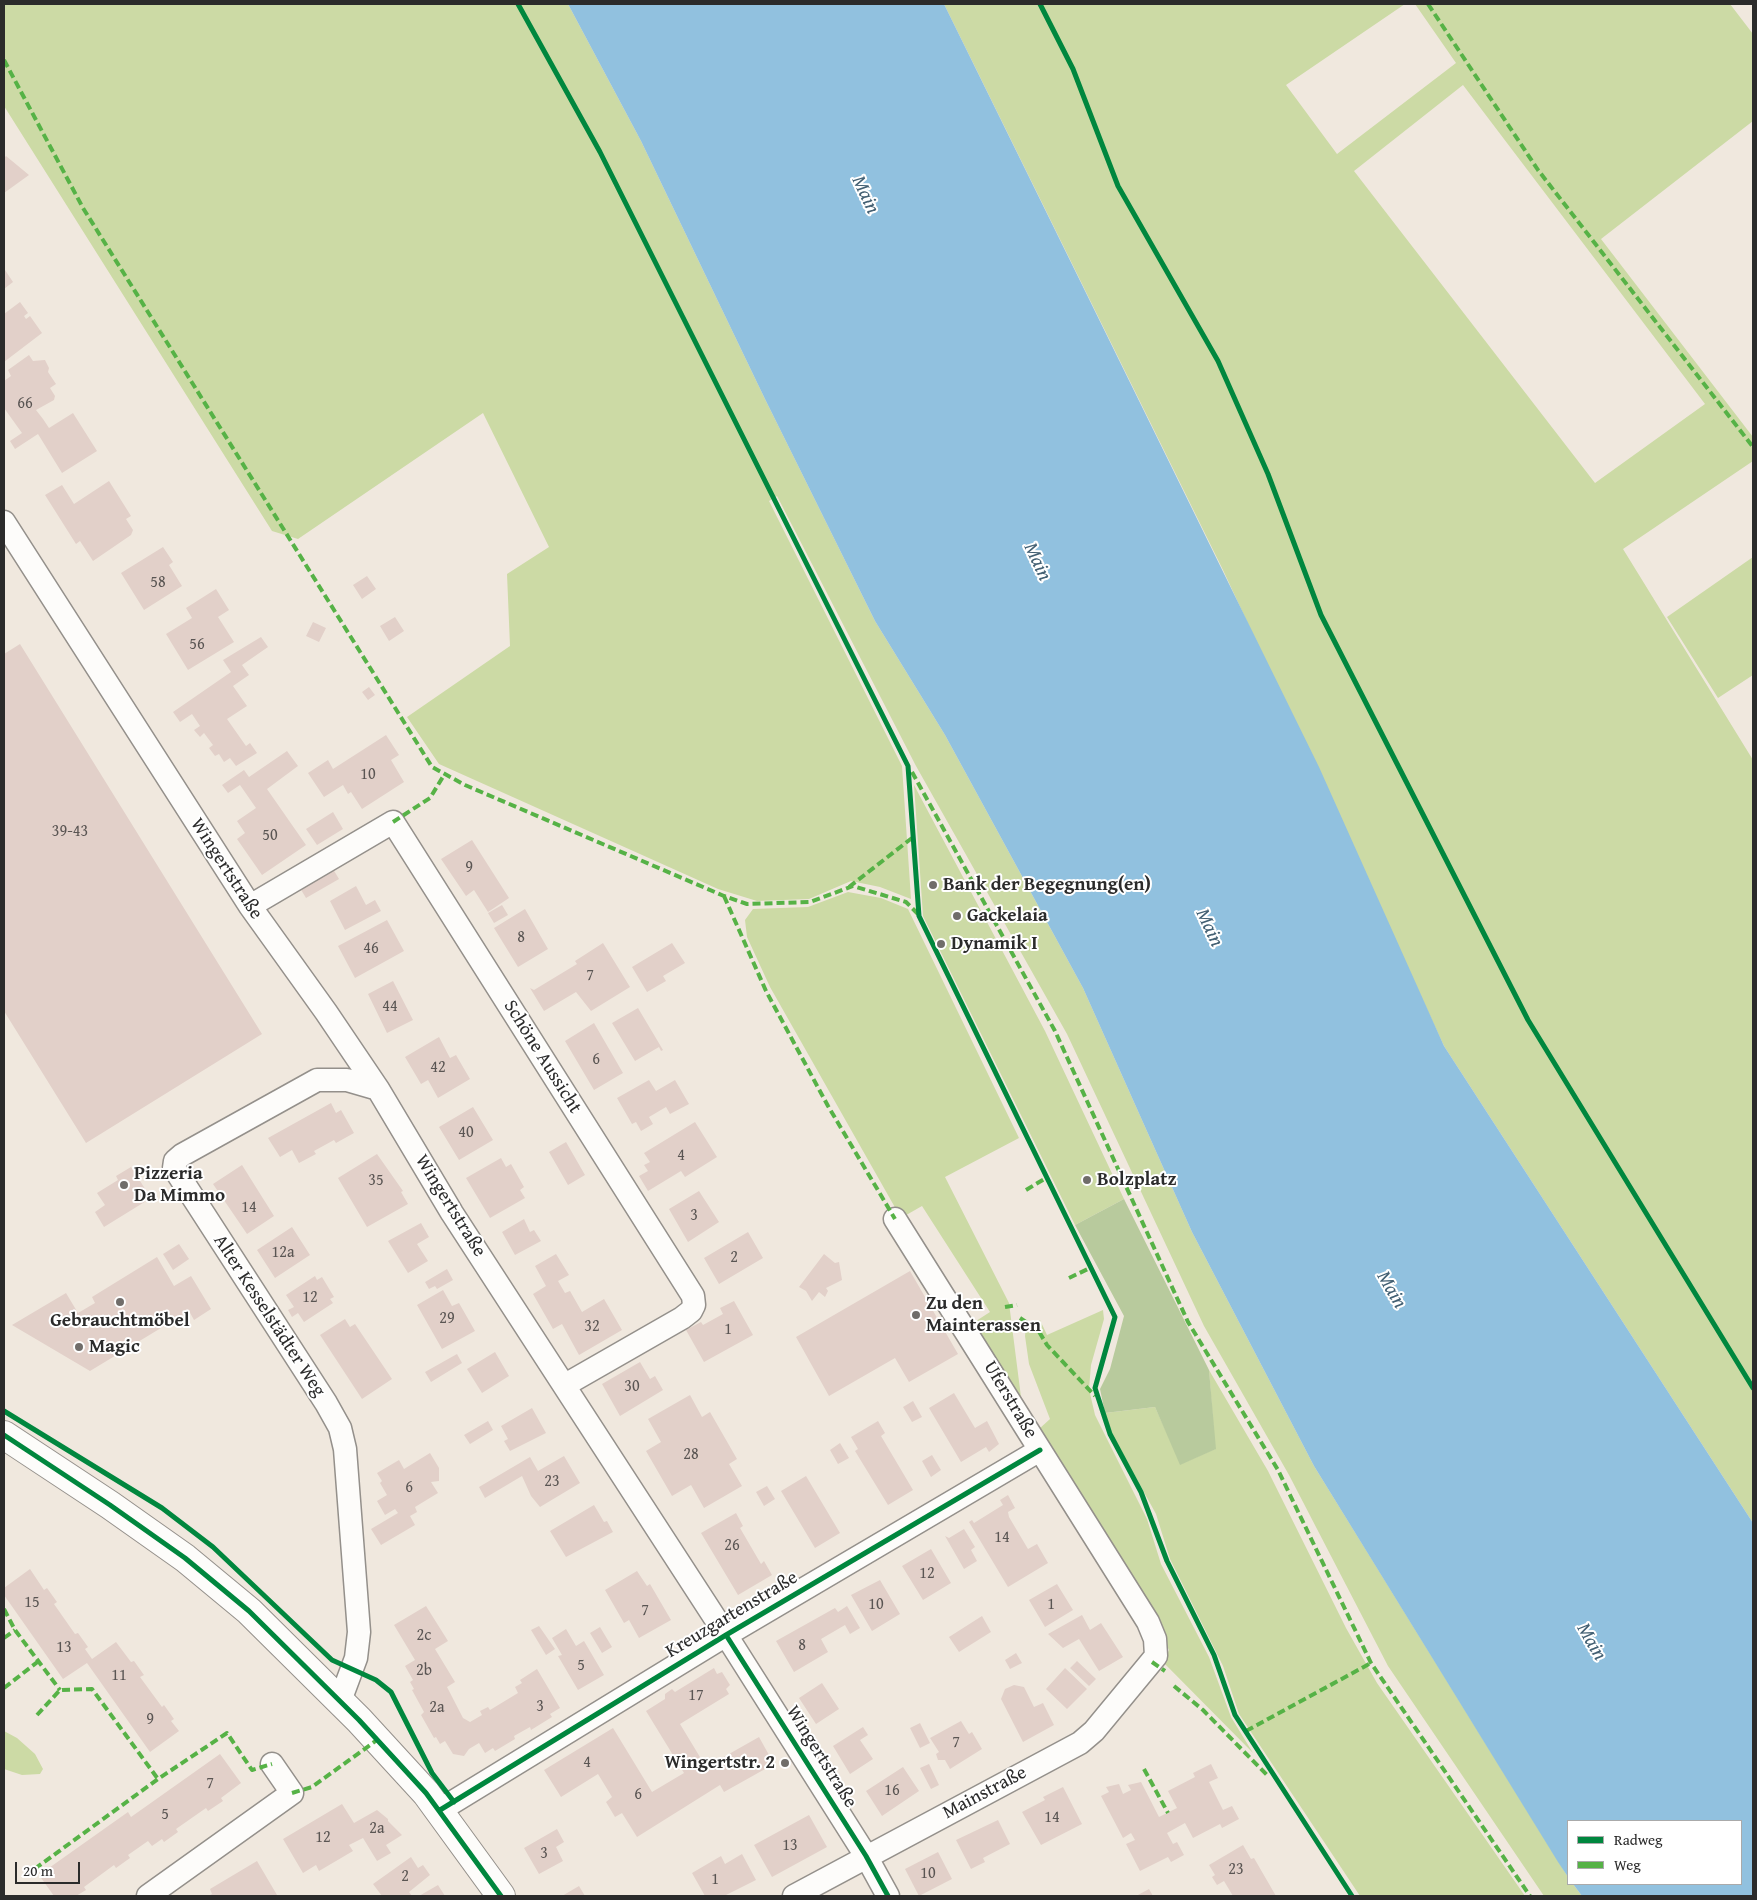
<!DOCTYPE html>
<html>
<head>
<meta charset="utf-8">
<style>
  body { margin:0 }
  #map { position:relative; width:1757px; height:1900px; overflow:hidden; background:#f0e8de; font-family:"Gentium Book Plus",serif }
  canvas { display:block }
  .frame { position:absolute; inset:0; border:5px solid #2b2b2b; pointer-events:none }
  .legend { position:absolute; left:1567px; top:1820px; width:175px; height:65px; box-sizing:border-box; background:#fff; border:1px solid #aaa; margin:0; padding:6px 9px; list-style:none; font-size:15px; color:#2b2b2b }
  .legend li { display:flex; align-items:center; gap:10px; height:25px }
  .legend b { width:25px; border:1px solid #aaa }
  .scale { position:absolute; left:15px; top:1862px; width:65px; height:22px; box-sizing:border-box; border:2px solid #2b2b2b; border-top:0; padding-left:6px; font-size:15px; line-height:18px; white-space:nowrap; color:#2b2b2b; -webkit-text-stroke:4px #fff; paint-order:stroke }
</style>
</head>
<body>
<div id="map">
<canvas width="1757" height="1900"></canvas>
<div class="frame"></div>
<ul class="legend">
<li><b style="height:6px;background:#00873e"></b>Radweg</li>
<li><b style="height:6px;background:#56b246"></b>Weg</li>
</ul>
<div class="scale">20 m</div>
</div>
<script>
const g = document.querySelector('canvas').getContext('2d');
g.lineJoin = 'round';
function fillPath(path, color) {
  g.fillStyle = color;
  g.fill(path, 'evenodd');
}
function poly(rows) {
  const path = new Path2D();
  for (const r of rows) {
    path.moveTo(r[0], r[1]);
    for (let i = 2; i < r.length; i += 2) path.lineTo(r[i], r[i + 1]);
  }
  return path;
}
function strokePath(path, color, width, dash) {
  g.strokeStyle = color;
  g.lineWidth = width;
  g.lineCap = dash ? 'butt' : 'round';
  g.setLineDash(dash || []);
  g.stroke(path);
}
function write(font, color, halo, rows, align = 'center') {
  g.font = font + ' "Gentium Book Plus",serif';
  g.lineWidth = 4;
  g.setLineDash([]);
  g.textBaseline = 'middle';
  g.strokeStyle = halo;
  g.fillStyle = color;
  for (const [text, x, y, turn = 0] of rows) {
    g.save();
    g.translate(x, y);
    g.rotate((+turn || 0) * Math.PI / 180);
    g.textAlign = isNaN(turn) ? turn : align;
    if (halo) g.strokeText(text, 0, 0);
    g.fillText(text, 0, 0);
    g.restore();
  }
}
fillPath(poly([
  [4,4,568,4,641,141,764,397,875,621,945,735,1083,988,1192,1232,1314,1466,1568,1877,1568,1884,1573,1884,1582,1896,1544,1896,1388,1666,1289,1475,1204,1326,1067,1034,916,766,777,496,769,501,902,766,911,899,880,887,851,881,809,899,757,901,718,889,439,764,407,717,510,646,507,574,549,547,483,413,298,539,272,531,4,106],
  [944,4,1405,4,1286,85,1337,154,1456,63,1415,4,1730,4,1753,34,1753,121,1601,239,1753,437,1753,461,1623,549,1753,760,1753,1523,1444,1046,1223,570],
  [1463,85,1705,404,1595,483,1354,171],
  [1753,557,1753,675,1718,698,1667,617],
  [914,785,1045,1031,1124,1199,1075,1225,923,916],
  [848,892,881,898,908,909,1019,1138,945,1177,1009,1303,1021,1397,973,1323,990,1312,922,1206,901,1218,770,987,747,937,745,920,753,909,808,907],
  [1103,1310,1104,1319,1091,1365,1089,1389,1095,1415,1147,1519,1161,1564,1209,1657,1231,1717,1253,1753,1163,1662,1169,1650,1155,1621,1039,1429,1050,1419,1029,1364,1025,1336,1026,1327,1040,1320,1047,1335],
  [1209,1370,1268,1471,1346,1628,1377,1683,1525,1896,1360,1896,1239,1714,1223,1666,1170,1559,1156,1514,1112,1434,1105,1413,1155,1407,1181,1464,1215,1449],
  [4,1731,17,1738,35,1754,43,1769,40,1774,22,1775,4,1769]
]), '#ccdaa5');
fillPath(poly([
  [1124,1199,1209,1370,1216,1449,1180,1465,1155,1407,1105,1413,1100,1389,1110,1369,1124,1316,1075,1225]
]), '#b8ca9d');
fillPath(poly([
  [568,4,944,4,1319,767,1444,1046,1753,1523,1753,1896,1582,1896,1573,1884,1741,1884,1741,1821,1568,1821,1568,1877,1558,1862,1314,1466,1192,1232,1083,988,945,735,875,621,764,397,641,141]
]), '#91c1df');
fillPath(poly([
  [6,156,29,175,4,193,4,158],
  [5,270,13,282,4,289,4,271],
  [20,302,28,313,24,316,26,319,30,316,42,333,4,362,4,314],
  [29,355,33,361,45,360,49,368,48,372,56,384,50,388,55,396,54,400,36,410,43,419,49,428,73,413,97,451,62,473,38,434,15,449,10,441,22,433,4,408,4,381,11,376,8,370],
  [109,481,131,516,126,519,133,530,131,535,93,561,80,541,76,544,45,495,62,485,74,504],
  [163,547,173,562,169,565,182,586,144,610,121,573],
  [367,576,376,589,362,599,353,585],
  [216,589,229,610,218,617,234,642,188,670,166,634,192,618,186,608],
  [395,617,404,631,389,641,380,626],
  [313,622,326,628,319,642,306,636],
  [261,637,268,647,242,665,249,675,233,686,247,706,227,719,246,746,250,743,257,753,236,766,230,758,224,762,219,754,215,756,209,748,213,745,204,733,200,737,194,730,200,726,192,714,180,722,173,712,231,672,223,660],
  [20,644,262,1034,86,1143,4,1011,4,654],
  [369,687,375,695,368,700,362,692],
  [386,735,399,755,391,760,404,782,362,809,351,792,348,794,343,785,324,797,308,773,328,760,333,769],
  [287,751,298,766,267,789,306,845,262,875,237,839,245,833,237,821,256,808,240,785,228,793,222,785,244,770,249,777],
  [333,812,343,829,317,845,306,829],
  [472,840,509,898,488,912,474,890,466,896,441,859],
  [333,869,339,879,306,898,300,888],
  [356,886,366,905,375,900,381,911,345,930,330,901],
  [502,905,508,915,494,923,488,913],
  [525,909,548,949,518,967,494,928],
  [387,920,404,951,355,978,338,946],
  [603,943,630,987,591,1011,576,992,544,1011,530,988,534,990,577,964,575,961],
  [672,943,685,963,663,976,666,981,647,992,632,967],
  [393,981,413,1020,387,1033,368,994],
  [638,1008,663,1050,661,1051,659,1047,635,1061,612,1023],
  [594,1023,623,1073,594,1090,565,1041],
  [439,1037,450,1058,456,1055,470,1079,438,1098,428,1080,421,1084,405,1057],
  [649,1080,656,1091,675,1080,689,1104,670,1114,666,1107,649,1117,653,1124,641,1131,636,1122,632,1124,617,1098],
  [331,1103,336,1113,341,1110,354,1133,336,1143,334,1140,314,1151,316,1154,299,1163,292,1150,280,1157,268,1138],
  [473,1107,493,1140,459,1160,439,1127],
  [695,1122,717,1157,685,1177,681,1171,648,1191,639,1176,648,1171,644,1165,650,1162,644,1153],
  [566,1142,585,1175,568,1185,549,1152],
  [377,1154,403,1191,401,1192,408,1204,367,1227,338,1178],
  [501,1158,506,1167,511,1164,524,1187,520,1190,525,1198,490,1218,466,1178],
  [242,1165,274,1216,247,1234,213,1184],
  [131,1167,151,1198,104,1227,95,1212,105,1205,97,1193,118,1180,116,1176],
  [699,1191,719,1222,688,1242,669,1209],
  [524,1219,530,1232,534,1230,541,1241,515,1255,502,1232],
  [421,1223,429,1237,417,1244,428,1261,408,1273,388,1241],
  [292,1227,310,1255,275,1278,257,1250],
  [748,1232,763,1258,719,1284,704,1258],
  [179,1244,189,1259,173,1270,163,1254],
  [556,1254,569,1275,558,1281,565,1293,570,1291,582,1312,604,1299,622,1330,579,1355,562,1324,553,1329,533,1294,546,1286,535,1266],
  [824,1254,835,1263,839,1262,842,1280,826,1288,828,1291,825,1297,819,1292,812,1301,806,1291,799,1287],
  [157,1257,174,1286,191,1276,211,1309,194,1320,189,1311,90,1371,12,1325,66,1293,78,1313,95,1303,92,1297],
  [447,1269,453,1280,437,1289,435,1286,429,1289,425,1282],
  [910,1271,958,1354,909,1382,895,1358,829,1396,796,1337],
  [315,1276,317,1280,322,1277,334,1297,330,1299,333,1303,304,1322,298,1313,292,1317,288,1310,294,1307,286,1295],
  [443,1290,452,1306,459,1303,475,1331,442,1349,417,1305],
  [734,1301,753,1335,704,1362,686,1330,701,1322,703,1325,723,1314,720,1308],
  [345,1319,350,1327,355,1324,392,1379,362,1399,320,1335],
  [495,1352,509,1376,482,1393,467,1369],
  [457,1354,462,1363,431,1382,425,1372],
  [640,1362,650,1379,655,1376,663,1390,620,1416,602,1384],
  [954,1393,975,1428,987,1421,999,1444,989,1452,986,1447,961,1462,929,1408],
  [690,1395,702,1417,710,1412,737,1459,729,1464,742,1486,704,1508,691,1485,672,1496,646,1451,661,1442,648,1419],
  [913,1401,922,1417,912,1422,903,1407],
  [532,1408,546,1433,510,1451,504,1441,508,1439,501,1426],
  [488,1421,493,1430,470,1444,464,1435],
  [878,1421,885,1433,881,1436,913,1490,888,1505,855,1451,858,1449,851,1437],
  [840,1443,849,1458,838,1464,830,1450],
  [430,1453,439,1468,439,1481,431,1482,438,1493,415,1507,417,1512,410,1516,415,1525,381,1545,371,1529,398,1513,395,1509,385,1515,377,1501,387,1495,380,1483,382,1481,377,1473,399,1460,404,1469],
  [932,1455,941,1470,931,1477,922,1461],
  [564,1456,580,1483,540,1507,531,1496,522,1476,485,1498,479,1487,530,1457,538,1471],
  [806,1476,840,1533,815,1548,781,1491],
  [767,1486,775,1499,764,1506,756,1492],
  [1008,1495,1015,1508,1008,1512,1009,1517,1028,1549,1037,1544,1048,1563,1008,1587,969,1522,972,1520,974,1523,1003,1505,1000,1500],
  [594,1505,604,1522,607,1521,613,1532,566,1557,550,1531],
  [736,1513,743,1526,740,1528,761,1564,764,1561,772,1575,738,1595,701,1533],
  [964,1529,975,1547,971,1550,977,1561,964,1569,945,1536,949,1538],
  [931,1549,951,1583,923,1600,902,1566],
  [30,1569,44,1590,47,1588,57,1602,54,1604,75,1634,78,1633,88,1647,85,1649,92,1659,116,1642,131,1662,134,1661,144,1675,140,1677,162,1707,164,1705,174,1719,171,1721,179,1731,150,1752,87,1663,63,1679,4,1595,4,1588],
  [637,1571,647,1586,650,1584,671,1620,639,1638,629,1620,624,1623,605,1590],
  [880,1580,900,1614,872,1631,851,1595],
  [1057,1584,1073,1610,1045,1627,1029,1600],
  [426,1606,448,1641,435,1649,455,1682,447,1687,463,1718,470,1722,482,1715,480,1711,488,1707,490,1710,518,1693,515,1687,522,1683,520,1680,537,1669,560,1708,550,1714,552,1717,531,1730,530,1727,514,1736,515,1739,495,1751,493,1748,485,1753,479,1743,469,1749,464,1756,453,1754,445,1741,440,1744,436,1737,434,1738,421,1715,424,1712,412,1690,414,1689,410,1682,413,1680,405,1666,415,1660,394,1625],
  [847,1606,860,1628,850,1634,845,1625,821,1639,828,1652,794,1672,776,1641,835,1608,838,1612],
  [1082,1615,1090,1630,1101,1623,1123,1657,1099,1671,1079,1639,1063,1648,1048,1634],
  [982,1616,991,1632,959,1652,949,1637],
  [539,1626,555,1649,546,1655,531,1630],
  [600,1627,612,1647,602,1653,590,1633],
  [566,1629,576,1646,584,1641,604,1675,578,1690,558,1656,562,1655,552,1638],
  [1016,1653,1022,1663,1010,1669,1005,1660],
  [1077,1661,1096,1679,1089,1686,1070,1668],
  [714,1668,717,1674,722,1672,730,1685,726,1689,729,1694,680,1724,706,1767,759,1737,774,1764,724,1792,720,1785,637,1837,622,1813,615,1817,606,1802,612,1797,598,1774,561,1797,544,1770,613,1728,652,1792,684,1773,646,1711,665,1699,665,1694,672,1689,675,1692],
  [1065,1668,1087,1689,1067,1709,1046,1689],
  [822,1683,839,1709,816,1724,799,1698],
  [1014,1685,1024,1687,1034,1707,1043,1703,1054,1725,1023,1742,1001,1699,1005,1689],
  [961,1721,969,1734,972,1732,982,1749,950,1769,945,1760,938,1760,936,1754,939,1752,930,1738],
  [920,1723,930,1743,920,1748,910,1728],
  [863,1727,868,1735,860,1740,873,1759,850,1774,833,1746],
  [220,1754,241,1783,221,1798,223,1801,208,1811,206,1808,176,1829,178,1832,164,1842,162,1839,152,1846,148,1841,128,1855,130,1858,116,1868,114,1865,84,1887,86,1890,76,1896,54,1896,39,1875,128,1812,131,1817],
  [788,1758,790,1762,782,1768,779,1763],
  [929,1764,939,1785,931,1789,920,1768],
  [1211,1764,1218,1778,1209,1782,1223,1810,1232,1806,1239,1819,1222,1828,1220,1824,1193,1838,1185,1823,1167,1833,1173,1844,1177,1842,1184,1855,1171,1862,1168,1857,1140,1871,1126,1844,1135,1840,1131,1833,1123,1838,1101,1796,1109,1792,1106,1787,1119,1784,1123,1794,1131,1790,1128,1785,1141,1782,1159,1817,1177,1808,1168,1791,1195,1777,1193,1773],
  [903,1767,919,1791,882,1816,866,1791],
  [1063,1787,1082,1824,1041,1845,1022,1812,1045,1800,1043,1797],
  [342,1804,354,1823,377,1810,388,1819,388,1821,402,1835,386,1845,391,1853,377,1861,363,1838,349,1845,353,1851,319,1871,316,1865,303,1873,283,1839],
  [809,1815,827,1847,772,1877,754,1845],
  [998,1820,1010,1844,983,1858,985,1862,971,1869,956,1840],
  [557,1829,564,1842,556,1847,563,1861,539,1874,524,1848],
  [1243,1845,1251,1859,1254,1858,1276,1896,1233,1896,1224,1881,1217,1885,1212,1877,1215,1875,1209,1865],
  [938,1852,952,1879,919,1896,905,1869],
  [742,1854,756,1880,724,1896,705,1896,692,1873,721,1856,725,1864],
  [411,1857,418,1868,423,1865,430,1875,409,1892,412,1896,382,1896,373,1884],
  [257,1861,277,1895,208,1896,212,1894,210,1889],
  [438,1885,445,1896,419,1896],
  [579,1886,585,1896,562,1896],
  [1149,1889,1153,1896,1136,1896]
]), '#e2d0c9');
const street = poly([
  [4,522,250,906,326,1012,378,1089,452,1213,726,1635,866,1856,888,1896],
  [250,906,393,822,693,1296,694,1305,691,1311,682,1318,565,1385],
  [340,1701,356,1658,359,1632,345,1449,340,1428,326,1403,174,1168,175,1161,182,1155,317,1080,347,1080,378,1089],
  [440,1810,726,1635,1040,1450],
  [148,1896,292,1793,272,1764],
  [794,1896,1080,1743,1094,1731,1156,1656,1155,1639,1148,1622,895,1219]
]);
const secondary = poly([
  [4,1435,110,1505,185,1558,249,1611,359,1720,426,1793,501,1896]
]);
strokePath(street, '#94908b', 25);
strokePath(secondary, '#94908b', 30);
strokePath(street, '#fdfcfa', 22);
strokePath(secondary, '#fdfcfa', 28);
strokePath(poly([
  [1428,4,1538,170,1753,447],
  [4,60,83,208,432,767,465,785,724,896,747,904,810,902,853,886,906,902,918,914],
  [912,772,1055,1031,1188,1322,1278,1470,1371,1663,1530,1896],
  [393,822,430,798,444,775],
  [849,887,912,838],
  [724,896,766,991,828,1106,895,1219],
  [1026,1190,1046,1178],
  [1069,1278,1090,1268],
  [1005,1307,1017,1305],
  [1020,1318,1038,1330,1047,1345,1095,1396],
  [4,1609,15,1630,60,1690],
  [4,1638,15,1630],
  [1152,1662,1165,1671],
  [1174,1686,1203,1710,1267,1775],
  [4,1688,40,1660],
  [37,1715,60,1690,92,1689,158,1779],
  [1246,1731,1371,1663],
  [1144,1769,1168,1813],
  [292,1793,312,1787,377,1740],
  [25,1876,158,1779,227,1733,252,1770,272,1764]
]), '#56b246', 4, [8, 4]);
strokePath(poly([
  [518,4,600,152,908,766,919,916,1115,1317,1095,1388,1110,1434,1141,1492,1167,1561,1214,1655,1235,1715,1352,1896],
  [1040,4,1073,69,1118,186,1218,361,1268,474,1321,615,1528,1020,1753,1388],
  [4,1411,162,1508,213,1547,332,1660,376,1680,391,1692,432,1773,454,1802],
  [4,1435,110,1505,185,1558,249,1611,359,1720,426,1793,501,1896],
  [726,1635,866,1856,888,1896],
  [440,1810,726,1635,1040,1450]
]), '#00873e', 5);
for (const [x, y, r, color] of [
  [933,885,5,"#706d6a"],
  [957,916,5,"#706d6a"],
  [941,944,5,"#706d6a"],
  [1087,1180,5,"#706d6a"],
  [124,1185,5,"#706d6a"],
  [120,1302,5,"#706d6a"],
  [916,1315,5,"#706d6a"],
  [79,1347,5,"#706d6a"],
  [785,1763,5,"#706d6a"]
]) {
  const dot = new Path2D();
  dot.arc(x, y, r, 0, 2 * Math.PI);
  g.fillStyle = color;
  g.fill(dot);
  strokePath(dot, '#fff', 2);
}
write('16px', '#5a5553', null, [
  ["66",25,404],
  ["58",158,583],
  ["56",197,645],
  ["10",368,775],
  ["39-43",70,832],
  ["50",270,836],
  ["9",469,868],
  ["8",521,938],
  ["46",371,949],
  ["7",590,976],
  ["44",390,1007],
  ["6",596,1060],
  ["42",438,1068],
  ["40",466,1133],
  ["4",681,1156],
  ["35",376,1181],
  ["14",249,1208],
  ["3",694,1216],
  ["12a",283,1253],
  ["2",734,1258],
  ["12",310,1298],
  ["29",447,1319],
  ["32",592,1327],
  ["1",728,1330],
  ["30",632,1387],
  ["28",691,1455],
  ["23",552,1482],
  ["6",409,1488],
  ["14",1002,1538],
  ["26",732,1546],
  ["12",927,1574],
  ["15",32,1603],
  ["10",876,1605],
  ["1",1051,1605],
  ["7",645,1611],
  ["2c",424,1636],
  ["8",802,1646],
  ["13",64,1648],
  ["5",581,1666],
  ["2b",424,1671],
  ["11",119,1676],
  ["17",696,1696],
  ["3",540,1707],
  ["2a",437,1708],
  ["9",150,1720],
  ["7",956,1743],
  ["4",587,1763],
  ["7",210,1784],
  ["16",892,1791],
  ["6",638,1795],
  ["5",165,1815],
  ["14",1052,1818],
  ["2a",377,1829],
  ["12",323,1838],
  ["13",790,1846],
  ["3",544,1854],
  ["23",1236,1870],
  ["10",928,1874],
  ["2",405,1877],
  ["1",715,1880]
]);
write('19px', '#2b2b2b', '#fff', [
  ["Wingertstraße",226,869,57],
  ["Schöne Aussicht",542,1057,58],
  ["Wingertstraße",450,1206,58],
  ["Alter Kesselstädter Weg",269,1316,57],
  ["Uferstraße",1010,1400,59],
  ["Kreuzgartenstraße",732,1615,-31],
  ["Wingertstraße",821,1757,58],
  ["Mainstraße",985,1793,-28]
]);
write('bold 19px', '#2b2b2b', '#fff', [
  ["Bank der Begegnung(en)",943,885],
  ["Gackelaia",967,916],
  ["Dynamik I",951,944],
  ["Pizzeria",134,1174],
  ["Da Mimmo",134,1196],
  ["Bolzplatz",1097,1180],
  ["Zu den",926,1304],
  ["Mainterassen",926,1326],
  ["Gebrauchtmöbel",120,1321,"center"],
  ["Magic",89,1347],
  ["Wingertstr. 2",775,1763,"right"]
], 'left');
write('italic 20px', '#436073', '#fff', [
  ["Main",865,195,65],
  ["Main",1037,562,65],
  ["Main",1209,928,65],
  ["Main",1391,1290,60],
  ["Main",1591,1642,60]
]);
</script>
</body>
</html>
